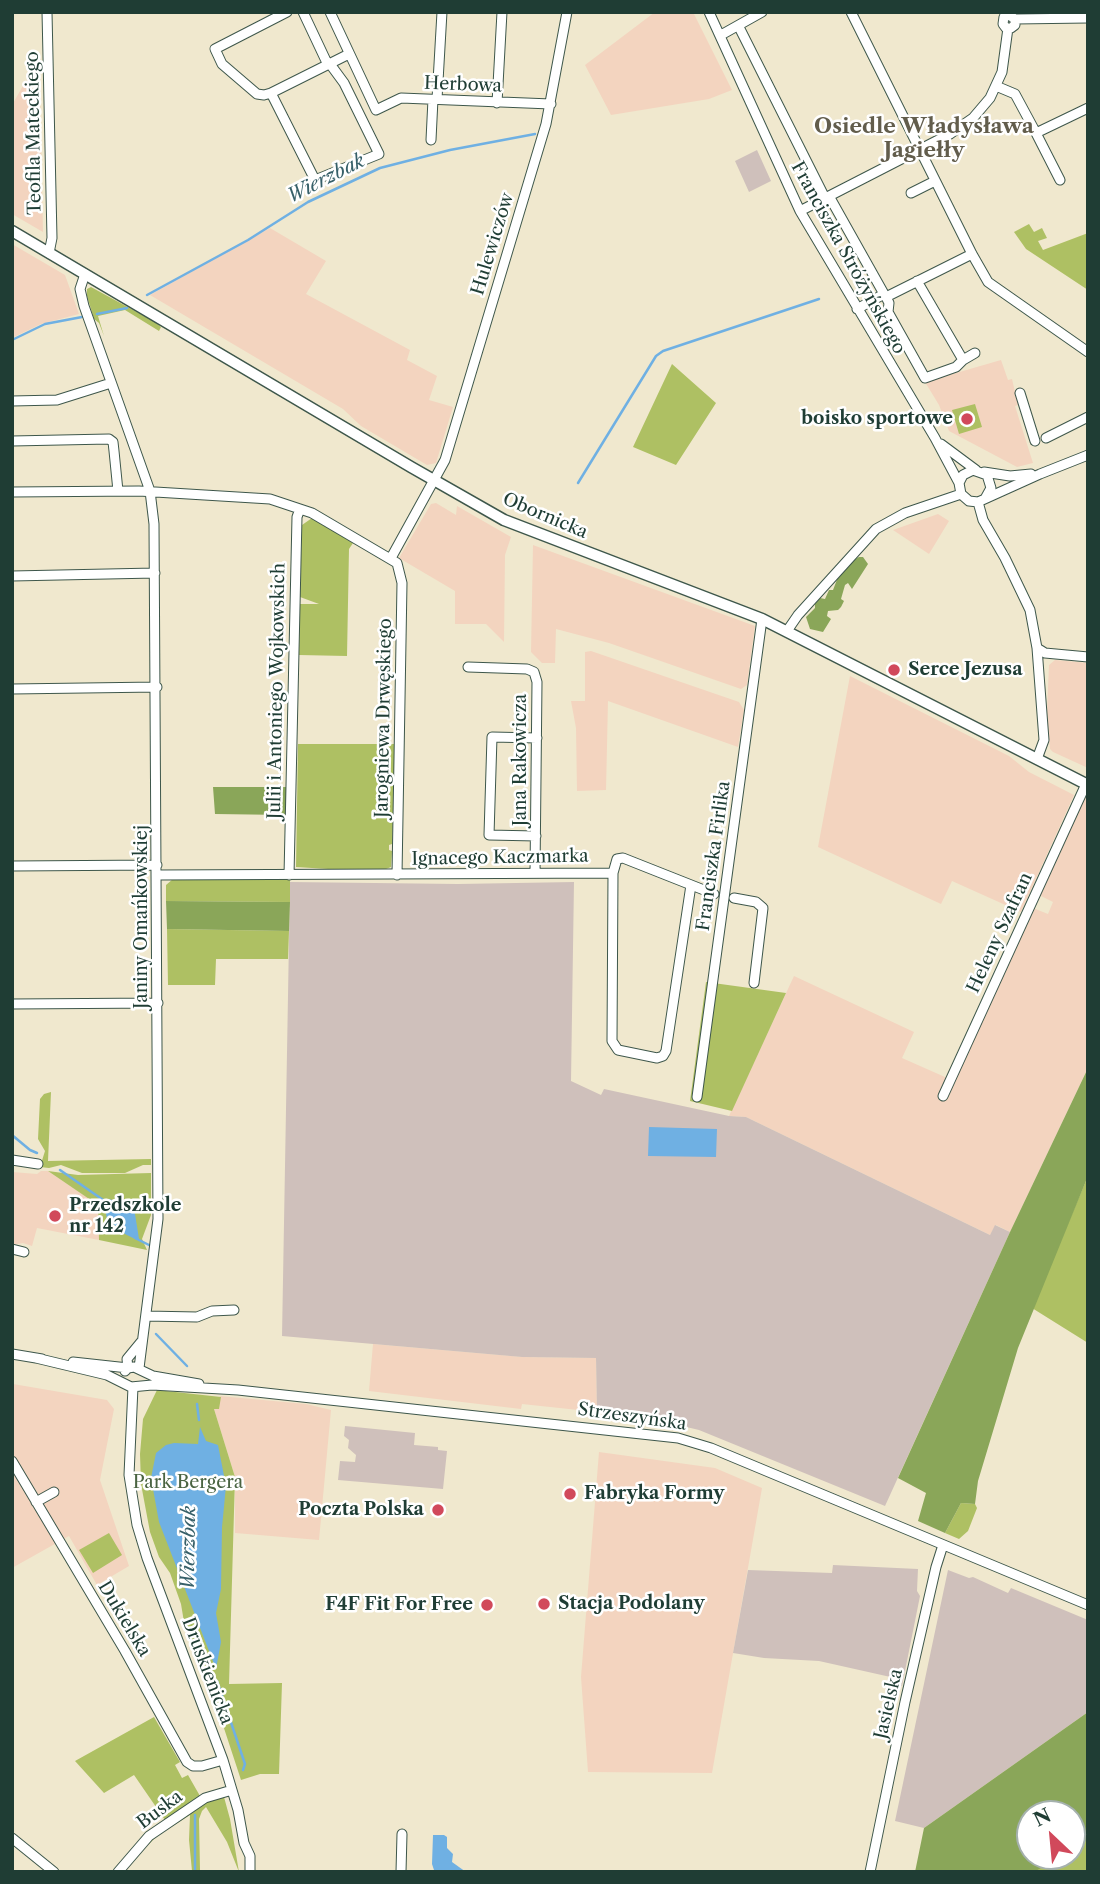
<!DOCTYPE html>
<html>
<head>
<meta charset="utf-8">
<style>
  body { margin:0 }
  #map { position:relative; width:1100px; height:1884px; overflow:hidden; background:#f0e8ce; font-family:"Libre Caslon Text",serif }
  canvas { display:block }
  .frame { position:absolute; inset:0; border:14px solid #1f3d34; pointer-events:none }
  .north { position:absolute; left:1016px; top:1800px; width:70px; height:70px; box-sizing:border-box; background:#fff; border:2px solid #a5b1ae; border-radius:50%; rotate:334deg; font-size:19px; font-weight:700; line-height:28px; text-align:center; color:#1f3d34 }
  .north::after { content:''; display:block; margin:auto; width:24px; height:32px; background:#d1495b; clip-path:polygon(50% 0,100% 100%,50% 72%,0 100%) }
</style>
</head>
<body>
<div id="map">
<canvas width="1100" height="1884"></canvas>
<div class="frame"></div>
<div class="north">N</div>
</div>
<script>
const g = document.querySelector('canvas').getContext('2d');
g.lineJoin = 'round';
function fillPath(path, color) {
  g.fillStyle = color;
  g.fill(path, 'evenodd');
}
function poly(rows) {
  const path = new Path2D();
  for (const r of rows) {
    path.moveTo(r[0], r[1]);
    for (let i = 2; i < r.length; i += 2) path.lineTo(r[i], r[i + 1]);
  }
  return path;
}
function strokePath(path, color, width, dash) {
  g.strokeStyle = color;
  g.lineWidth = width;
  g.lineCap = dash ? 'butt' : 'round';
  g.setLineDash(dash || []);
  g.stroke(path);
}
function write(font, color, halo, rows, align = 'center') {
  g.font = font + ' "Libre Caslon Text",serif';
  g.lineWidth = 5;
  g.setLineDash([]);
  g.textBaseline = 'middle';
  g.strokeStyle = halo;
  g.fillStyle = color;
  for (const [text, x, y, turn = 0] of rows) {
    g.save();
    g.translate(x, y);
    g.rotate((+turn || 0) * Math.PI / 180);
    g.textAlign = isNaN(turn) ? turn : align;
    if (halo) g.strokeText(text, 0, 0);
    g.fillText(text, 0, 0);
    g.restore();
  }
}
fillPath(poly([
  [655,12,693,12,732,90,709,99,611,115,585,65],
  [24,84,40,93,43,232,12,214,12,105],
  [270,228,326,261,306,294,410,350,407,360,437,376,429,400,453,407,436,463,427,465,361,426,343,409,150,295],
  [12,244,65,275,79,314,41,324,12,338],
  [1001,360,1008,380,1012,379,1018,405,1015,406,1033,463,1017,467,949,431,939,405,925,382],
  [436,503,456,515,457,506,511,537,505,555,504,642,486,624,455,624,455,591,399,558,431,504],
  [938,514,949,521,929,554,893,530],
  [533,545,755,626,747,685,741,689,609,643,556,629,555,663,542,663,531,652],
  [591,651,739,702,744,710,738,747,608,701,606,790,577,791,576,728,571,701,585,701,585,652],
  [1055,660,1088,663,1088,768,1053,752,1050,749,1047,712,1049,665],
  [850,676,1009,756,1029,772,1074,795,1021,912,952,881,941,904,818,847],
  [1085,795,1088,796,1088,1068,1010,1232,996,1225,990,1235,746,1117,729,1116,794,976,914,1032,902,1058,954,1081,1033,908,1048,914,1053,902,1039,895],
  [41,1171,48,1171,99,1205,99,1240,37,1228,32,1246,23,1243,12,1245,12,1172,37,1174],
  [373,1344,523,1357,596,1358,597,1412,522,1404,521,1409,369,1391],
  [13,1384,107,1400,114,1409,100,1480,129,1566,97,1585,69,1536,12,1568],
  [220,1396,306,1404,331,1410,319,1540,235,1533,235,1477,214,1409],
  [599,1452,715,1468,762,1488,712,1773,588,1772,581,1677]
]), '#f3d4bf');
fillPath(poly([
  [757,150,771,181,749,192,735,161],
  [290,882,458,884,574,882,571,1081,601,1095,604,1089,729,1116,746,1117,990,1235,995,1225,1010,1232,885,1506,699,1430,678,1425,597,1412,596,1358,522,1357,282,1336],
  [345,1426,415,1433,414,1445,438,1447,438,1450,447,1451,443,1489,338,1480,340,1461,355,1462,356,1455,348,1448,349,1440,344,1436],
  [833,1565,918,1569,917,1591,920,1596,902,1686,894,1684,895,1678,819,1661,764,1658,733,1653,748,1570,832,1573],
  [948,1570,969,1578,973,1577,1008,1593,1011,1588,1088,1620,1088,1712,924,1828,895,1821]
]), '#cfc0bb');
fillPath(poly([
  [1029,224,1034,232,1042,228,1047,238,1038,241,1043,250,1088,233,1088,290,1026,249,1014,232],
  [91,287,155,322,161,327,159,331,125,310,98,316,104,336,99,323,94,319,87,296,87,289],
  [672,364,716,403,676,465,633,447],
  [975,404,982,427,959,434,952,410],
  [312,518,353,543,349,549,347,656,299,655,300,604,319,604,300,597,302,525],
  [298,744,396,744,392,844,389,845,389,850,392,851,391,867,386,869,344,870,296,867],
  [173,879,290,879,290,902,166,901,166,885],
  [167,929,289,931,288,959,216,959,215,985,168,985],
  [706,982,786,993,732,1111,690,1101],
  [51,1092,48,1161,151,1159,151,1165,143,1165,125,1173,82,1173,61,1165,49,1168,40,1167,45,1151,38,1139,40,1099,44,1094],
  [48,1171,78,1175,151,1173,151,1215,142,1239,147,1250,99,1240,98,1205],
  [1088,1176,1088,1343,1032,1308],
  [157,1390,221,1397,219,1409,214,1409,235,1477,229,1684,282,1683,279,1774,260,1774,241,1780,219,1713,206,1684,208,1678,203,1674,185,1628,181,1604,170,1573,159,1557,150,1532,141,1484,140,1454,143,1419],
  [961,1503,975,1504,977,1508,968,1531,959,1539,945,1533],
  [109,1533,122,1555,93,1573,79,1550],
  [154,1717,180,1762,175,1765,182,1778,188,1775,200,1796,165,1820,134,1775,104,1793,75,1761],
  [224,1797,230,1819,239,1872,227,1842,206,1807,202,1811,199,1819,200,1870,192,1871,189,1840,190,1815,157,1836,149,1844,147,1840,204,1802],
  [1088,1819,1088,1872,1001,1872,1030,1856,1072,1856,1072,1829]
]), '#aec063');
fillPath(poly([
  [859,557,863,557,868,564,852,589,848,583,845,585,841,599,844,601,841,607,838,610,828,611,827,616,831,619,823,632,810,629,806,617,815,608,815,604,820,598,825,599,829,590,833,590,838,577,852,561],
  [213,787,286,787,286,815,215,814],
  [166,901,290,902,289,931,167,929],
  [1088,1068,1088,1176,1018,1348,978,1481,975,1504,961,1503,945,1533,918,1521,926,1493,898,1478,1010,1232],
  [1088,1712,1088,1840,1072,1849,1072,1814,1030,1814,1030,1856,1061,1856,1034,1872,915,1872,924,1828]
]), '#8aa659');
fillPath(poly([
  [649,1127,717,1129,716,1157,648,1156],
  [109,1199,128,1205,135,1214,139,1239,137,1240,125,1234,107,1219,104,1203],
  [200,1427,206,1441,218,1445,226,1486,222,1527,221,1589,216,1613,221,1642,216,1669,159,1522,151,1478,156,1453,166,1445,174,1443,198,1444],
  [433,1835,444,1835,447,1837,447,1848,453,1854,452,1862,466,1872,434,1870,432,1864]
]), '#6fb0e3');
strokePath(poly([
  [147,295,248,240,308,202,380,168,450,150,535,134],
  [97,314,127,308],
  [12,340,45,324,82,317],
  [578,483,656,356,663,351,819,299],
  [12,1135,30,1150,37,1153],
  [60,1170,106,1202],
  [135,1238,151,1246],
  [156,1334,187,1366],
  [197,1404,199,1420],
  [217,1681,245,1764,243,1770],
  [195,1869,195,1815]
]), '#6fb0e3', 2.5);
const minor = poly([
  [47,12,52,238,49,253],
  [287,12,215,49,222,64,257,94,264,95,271,93,349,54],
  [303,12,328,65],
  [330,12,376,110,401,98,551,104],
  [709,12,800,211,935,438,959,483],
  [851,12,972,254,988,282,1088,352],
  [1015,19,1015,25,1011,28,1006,28,1003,24,1004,17,1009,15,1015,19,1088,18],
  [739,27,825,198],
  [721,35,762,12],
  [996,86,1015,94,1036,133,1088,108],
  [271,93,315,180,379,154,344,83,330,64],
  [437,99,442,12],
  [497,103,502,12],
  [1036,133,1060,180],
  [431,140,433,99],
  [911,193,935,181],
  [829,196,884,294],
  [800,211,950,134,973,118,990,98,1002,72,1008,28],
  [85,274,80,289,84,306,150,491,154,524,158,1219,139,1368],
  [886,297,889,303,888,312,925,378,956,367,963,360,917,281],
  [857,309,884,294,886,297,972,254],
  [963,360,975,353],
  [1020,393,1035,441],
  [12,401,57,400,111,383],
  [1046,438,1088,417],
  [12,441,109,439,113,442,114,451,118,491],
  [941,444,976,470],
  [984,472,1010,476,1031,474],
  [12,492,139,491,270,499,312,513,397,563,402,583,397,875],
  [986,497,991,488,987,475,973,470,963,475,959,483,961,494,969,501,978,502,1040,474,1088,455],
  [978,502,983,520,1005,558,1030,610,1037,648,1044,740,1037,759],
  [391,558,445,460,546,124,567,12],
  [12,576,155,573],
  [787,631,798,615,876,529,905,513,961,494],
  [1037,648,1045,653,1088,657],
  [468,667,527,669,534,672,537,682,535,873],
  [12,689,157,687],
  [536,836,489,835,492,737,537,738],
  [12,866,157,865],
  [157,875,613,873],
  [289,875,297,517,300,509],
  [691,885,666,1051,663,1056,657,1058,618,1050,612,1041,613,873,617,859,623,858,714,894],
  [734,898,756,902,763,908,754,983],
  [12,1004,158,1003],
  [943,1096,1086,784],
  [697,1097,762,619],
  [12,1160,38,1164],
  [12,1249,24,1252],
  [146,1316,197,1317,212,1311,234,1310],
  [12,1354,42,1359],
  [36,1358,107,1375,131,1387,152,1385,238,1390,678,1438,711,1448,1088,1605],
  [73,1362,128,1368,134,1367,153,1376,199,1384],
  [125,1371,128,1368,127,1359,141,1342],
  [133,1387,129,1475,137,1525,147,1558,223,1760,238,1810,244,1843,250,1856,250,1872],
  [12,1461,125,1651,187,1762,193,1766,202,1766,223,1760],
  [36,1502,54,1492],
  [12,1838,54,1872],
  [118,1872,149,1836,205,1798,232,1790],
  [401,1872,402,1834],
  [870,1872,905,1702,936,1567,943,1545]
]);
const major = poly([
  [12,231,411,467,504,520,762,619,1088,785]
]);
strokePath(minor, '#3e574b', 11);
strokePath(major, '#3e574b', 13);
strokePath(minor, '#fff', 9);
strokePath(major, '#fff', 10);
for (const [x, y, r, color] of [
  [967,419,7,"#d1495b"],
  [894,670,7,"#d1495b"],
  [55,1216,7,"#d1495b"],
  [570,1494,7,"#d1495b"],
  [438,1510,7,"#d1495b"],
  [544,1604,7,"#d1495b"],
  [487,1605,7,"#d1495b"]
]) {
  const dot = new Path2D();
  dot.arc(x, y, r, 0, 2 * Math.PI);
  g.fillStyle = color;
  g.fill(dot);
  strokePath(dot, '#fff', 2.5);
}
write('18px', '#1f3d34', '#fff', [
  ["Herbowa",463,85,2],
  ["Teofila Mateckiego",34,133,-91],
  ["Hulewiczów",493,244,-73],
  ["Franciszka Stróżyńskiego",848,258,61],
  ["Obornicka",545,516,23],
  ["Julii i Antoniego Wojkowskich",277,691,-89],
  ["Jarogniewa Drwęskiego",384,718,-89],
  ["Jana Rakowicza",521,760,-90],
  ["Franciszka Firlika",714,856,-82],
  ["Ignacego Kaczmarka",500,858,-1],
  ["Janiny Omańkowskiej",142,917,-90],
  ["Heleny Szafran",1000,933,-65],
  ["Strzeszyńska",632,1417,8],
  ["Dukielska",124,1619,59],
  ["Druskienicka",207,1671,69],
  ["Jasielska",889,1704,-77],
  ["Buska",160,1810,-37]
]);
write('bold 18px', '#1f3d34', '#fff', [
  ["boisko sportowe",953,419,"right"],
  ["Serce Jezusa",908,670],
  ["Przedszkole",69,1206],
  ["nr 142",69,1227],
  ["Fabryka Formy",584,1494],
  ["Poczta Polska",424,1510,"right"],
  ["Stacja Podolany",558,1604],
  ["F4F Fit For Free",473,1605,"right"]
], 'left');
write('18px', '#4a6442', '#fff', [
  ["Park Bergera",188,1483]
]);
write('italic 19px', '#376069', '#fff', [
  ["Wierzbak",326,179,-27],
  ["Wierzbak",189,1548,-89]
]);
write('bold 21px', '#625d4c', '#fff', [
  ["Osiedle Władysława",924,127],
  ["Jagiełły",924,151]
]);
</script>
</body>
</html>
